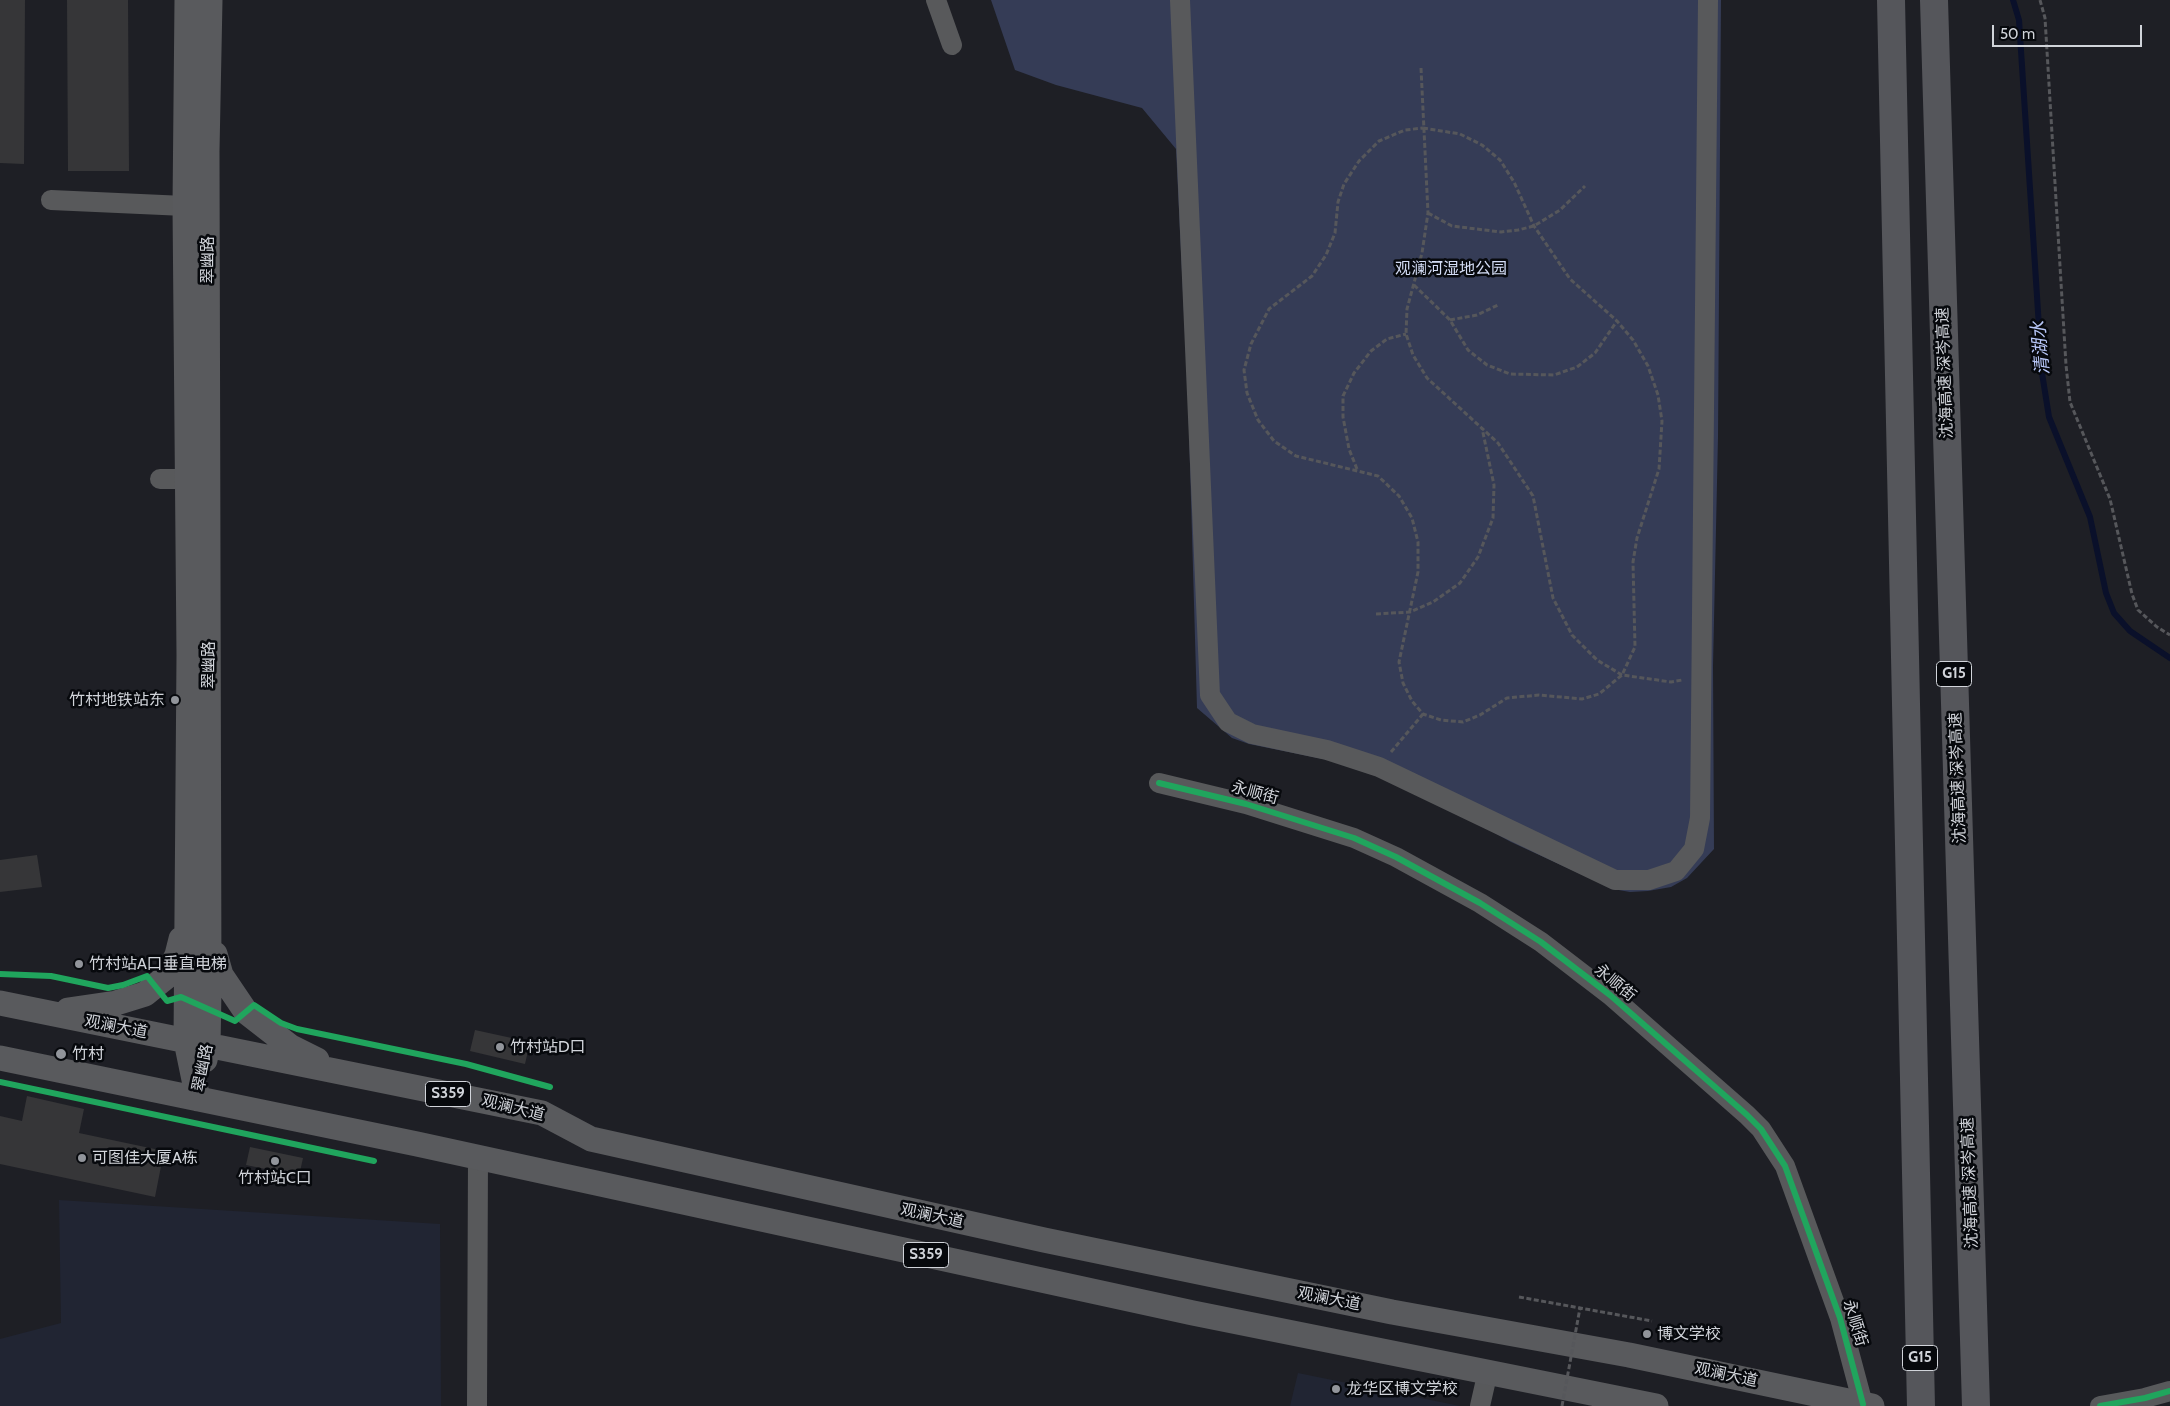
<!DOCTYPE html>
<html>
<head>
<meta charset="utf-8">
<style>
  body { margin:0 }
  #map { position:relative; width:2170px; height:1406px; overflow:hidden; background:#1e1f25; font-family:Cabin,sans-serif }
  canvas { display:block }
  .scale { position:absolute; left:1992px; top:25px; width:150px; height:22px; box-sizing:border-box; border:2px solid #d1d4da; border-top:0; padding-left:6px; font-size:15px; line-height:18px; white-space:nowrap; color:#d1d4da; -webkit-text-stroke:4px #07090d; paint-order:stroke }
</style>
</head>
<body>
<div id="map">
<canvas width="2170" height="1406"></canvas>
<div class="scale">50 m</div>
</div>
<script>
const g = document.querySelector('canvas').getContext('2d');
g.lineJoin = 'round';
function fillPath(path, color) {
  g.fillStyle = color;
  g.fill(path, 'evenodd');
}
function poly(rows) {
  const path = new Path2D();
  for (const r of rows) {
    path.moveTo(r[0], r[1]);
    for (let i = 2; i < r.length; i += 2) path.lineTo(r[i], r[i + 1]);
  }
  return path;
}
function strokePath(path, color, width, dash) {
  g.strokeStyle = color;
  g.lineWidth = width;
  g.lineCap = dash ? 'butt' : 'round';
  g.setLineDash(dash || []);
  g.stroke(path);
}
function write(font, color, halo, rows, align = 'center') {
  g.font = font + ' Cabin,"Noto Sans SC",sans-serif';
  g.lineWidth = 5;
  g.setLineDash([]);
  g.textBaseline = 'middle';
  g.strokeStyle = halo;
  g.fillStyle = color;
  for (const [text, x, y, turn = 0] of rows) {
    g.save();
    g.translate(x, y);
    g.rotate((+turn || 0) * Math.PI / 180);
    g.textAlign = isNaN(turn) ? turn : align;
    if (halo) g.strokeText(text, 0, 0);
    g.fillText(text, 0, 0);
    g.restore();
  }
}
fillPath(poly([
  [59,1200,440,1224,441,1406,0,1406,0,1339,61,1323],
  [1298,1373,1460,1406,1290,1406]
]), '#212533');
fillPath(poly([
  [991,0,1721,0,1718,437,1713,666,1714,849,1687,878,1671,887,1648,891,1630,892,1613,889,1511,842,1449,808,1385,779,1328,760,1249,744,1232,738,1197,708,1188,396,1176,149,1142,108,1056,85,1015,70]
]), '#353c56');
strokePath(poly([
  [2013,0,2019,20,2042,373,2049,417,2090,517,2106,593,2114,613,2130,631,2170,658]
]), '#0a102a', 6);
fillPath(poly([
  [0,0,25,0,24,164,0,163],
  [67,0,128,0,129,171,68,171],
  [37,855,42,887,0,892,0,860],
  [475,1030,530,1042,525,1064,470,1051],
  [27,1096,84,1109,79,1133,164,1151,155,1197,0,1164,0,1116,22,1121],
  [250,1147,303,1158,299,1176,246,1165]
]), '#363638');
strokePath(poly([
  [2040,0,2045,18,2066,365,2070,402,2110,499,2132,594,2138,610,2157,627,2170,635],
  [1421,68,1428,213,1422,253,1407,309,1406,334,1413,355,1427,378,1498,443,1533,496,1553,598,1572,635,1597,660,1622,675,1671,682,1682,680],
  [1423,128,1460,134,1482,145,1500,160,1514,182,1534,226,1570,279,1617,321,1633,340,1648,366,1658,395,1662,421,1659,469,1637,538,1633,562,1635,647,1622,675,1599,694,1582,699,1539,695,1507,698,1480,715,1463,722,1441,720,1423,714,1412,701,1403,683,1399,662,1418,572,1418,542,1412,518,1399,496,1378,476,1296,456,1274,441,1258,420,1247,393,1244,370,1251,344,1269,309,1312,276,1326,255,1335,233,1338,202,1344,184,1359,161,1379,141,1405,130,1423,128],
  [1428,213,1452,226,1501,232,1518,230,1534,226,1560,210,1585,186],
  [1414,285,1450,320,1468,350,1487,365,1510,374,1554,375,1577,367,1595,353,1617,321],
  [1450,320,1477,315,1498,305],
  [1357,469,1349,449,1343,417,1343,396,1354,373,1371,351,1387,339,1406,334],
  [1376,614,1410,612,1433,602,1460,583,1478,557,1493,518,1494,485,1482,428],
  [1391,752,1423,714],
  [1519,1297,1580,1308]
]), '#56575b', 3, [5, 2.5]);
strokePath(poly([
  [936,0,952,45],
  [1180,0,1210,695,1228,722,1252,734,1327,750,1379,767,1615,880,1649,880,1676,871,1694,849,1700,818,1708,0],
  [51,200,185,206],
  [160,479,202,479],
  [1159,783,1246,804,1354,838,1396,857,1480,903,1541,942,1610,995,1747,1115,1761,1129,1785,1166,1840,1318,1863,1404],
  [477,1406,478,1157],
  [1480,1406,1488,1371],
  [2100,1406,2145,1398,2170,1391]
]), '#58595b', 20);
strokePath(poly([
  [187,0,185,206,189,655,186,1041,198,1099],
  [215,954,221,975,246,1012,291,1047,317,1060],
  [0,1003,542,1113,591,1139,1044,1240,1392,1312,1629,1355,1872,1406],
  [68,1010,116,1003,145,994,166,977,177,955,181,939],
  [0,1058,417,1144,1193,1313,1656,1406],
  [205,1060,208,1046,209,990,207,151,210,0]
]), '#595a5d', 25);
strokePath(poly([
  [1891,0,1921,1406],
  [1934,0,1976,1406]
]), '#55565b', 28);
strokePath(poly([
  [1562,1406,1580,1308,1652,1321]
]), '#56575b', 3, [5, 2.5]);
strokePath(poly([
  [1159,783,1246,804,1354,838,1396,857,1480,903,1541,942,1610,995,1747,1115,1761,1129,1785,1166,1840,1318,1863,1404],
  [0,974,51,976,108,988,123,985,147,976,167,1001,181,997,235,1021,254,1005,281,1023,297,1029,466,1064,550,1087],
  [0,1082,374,1161],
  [2100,1406,2145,1398,2170,1391]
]), '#20a55d', 6);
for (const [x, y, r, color] of [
  [175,700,5,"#92959b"],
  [79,964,5,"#92959b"],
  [500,1047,5,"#92959b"],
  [61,1054,6,"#92959b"],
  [82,1158,5,"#92959b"],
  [275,1161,5,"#92959b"],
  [1647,1334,5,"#92959b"],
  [1336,1389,5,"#92959b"]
]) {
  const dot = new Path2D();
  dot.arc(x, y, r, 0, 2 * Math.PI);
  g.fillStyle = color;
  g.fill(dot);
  strokePath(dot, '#07090d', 2);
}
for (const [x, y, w] of [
  [1954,674,35],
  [448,1094,45],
  [926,1255,45],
  [1920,1358,35]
]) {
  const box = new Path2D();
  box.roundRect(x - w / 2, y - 12.5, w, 25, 4);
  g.fillStyle = '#07090d';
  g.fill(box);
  strokePath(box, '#d1d4da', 1);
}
write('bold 15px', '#d1d4da', null, [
  ["G15",1954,674],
  ["S359",448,1094],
  ["S359",926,1255],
  ["G15",1920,1358]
]);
write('16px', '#d1d4da', '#07090d', [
  ["翠幽路",208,260,-90],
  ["沈海高速 深岑高速",1945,373,-92],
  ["翠幽路",209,665,-90],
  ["沈海高速 深岑高速",1958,778,-92],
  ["永顺街",1255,793,15],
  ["永顺街",1615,983,39],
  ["观澜大道",116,1027,11],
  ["翠幽路",203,1068,-79],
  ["观澜大道",513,1108,14],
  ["沈海高速 深岑高速",1970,1183,-92],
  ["观澜大道",932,1216,12],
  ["观澜大道",1329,1299,11],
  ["永顺街",1855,1323,73],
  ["观澜大道",1726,1375,12]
]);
write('16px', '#d5def7', '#07090d', [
  ["观澜河湿地公园",1451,269]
]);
write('16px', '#d1d4da', '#07090d', [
  ["竹村地铁站东",165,700,"right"],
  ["竹村站A口垂直电梯",89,964],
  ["竹村站D口",510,1047],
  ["竹村",72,1054],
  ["可图佳大厦A栋",92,1158],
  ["竹村站C口",275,1178,"center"],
  ["博文学校",1657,1334],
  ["龙华区博文学校",1346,1389]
], 'left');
write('italic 18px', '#b7c6f7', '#07090d', [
  ["清湖水",2041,348,-95]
]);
</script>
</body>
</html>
